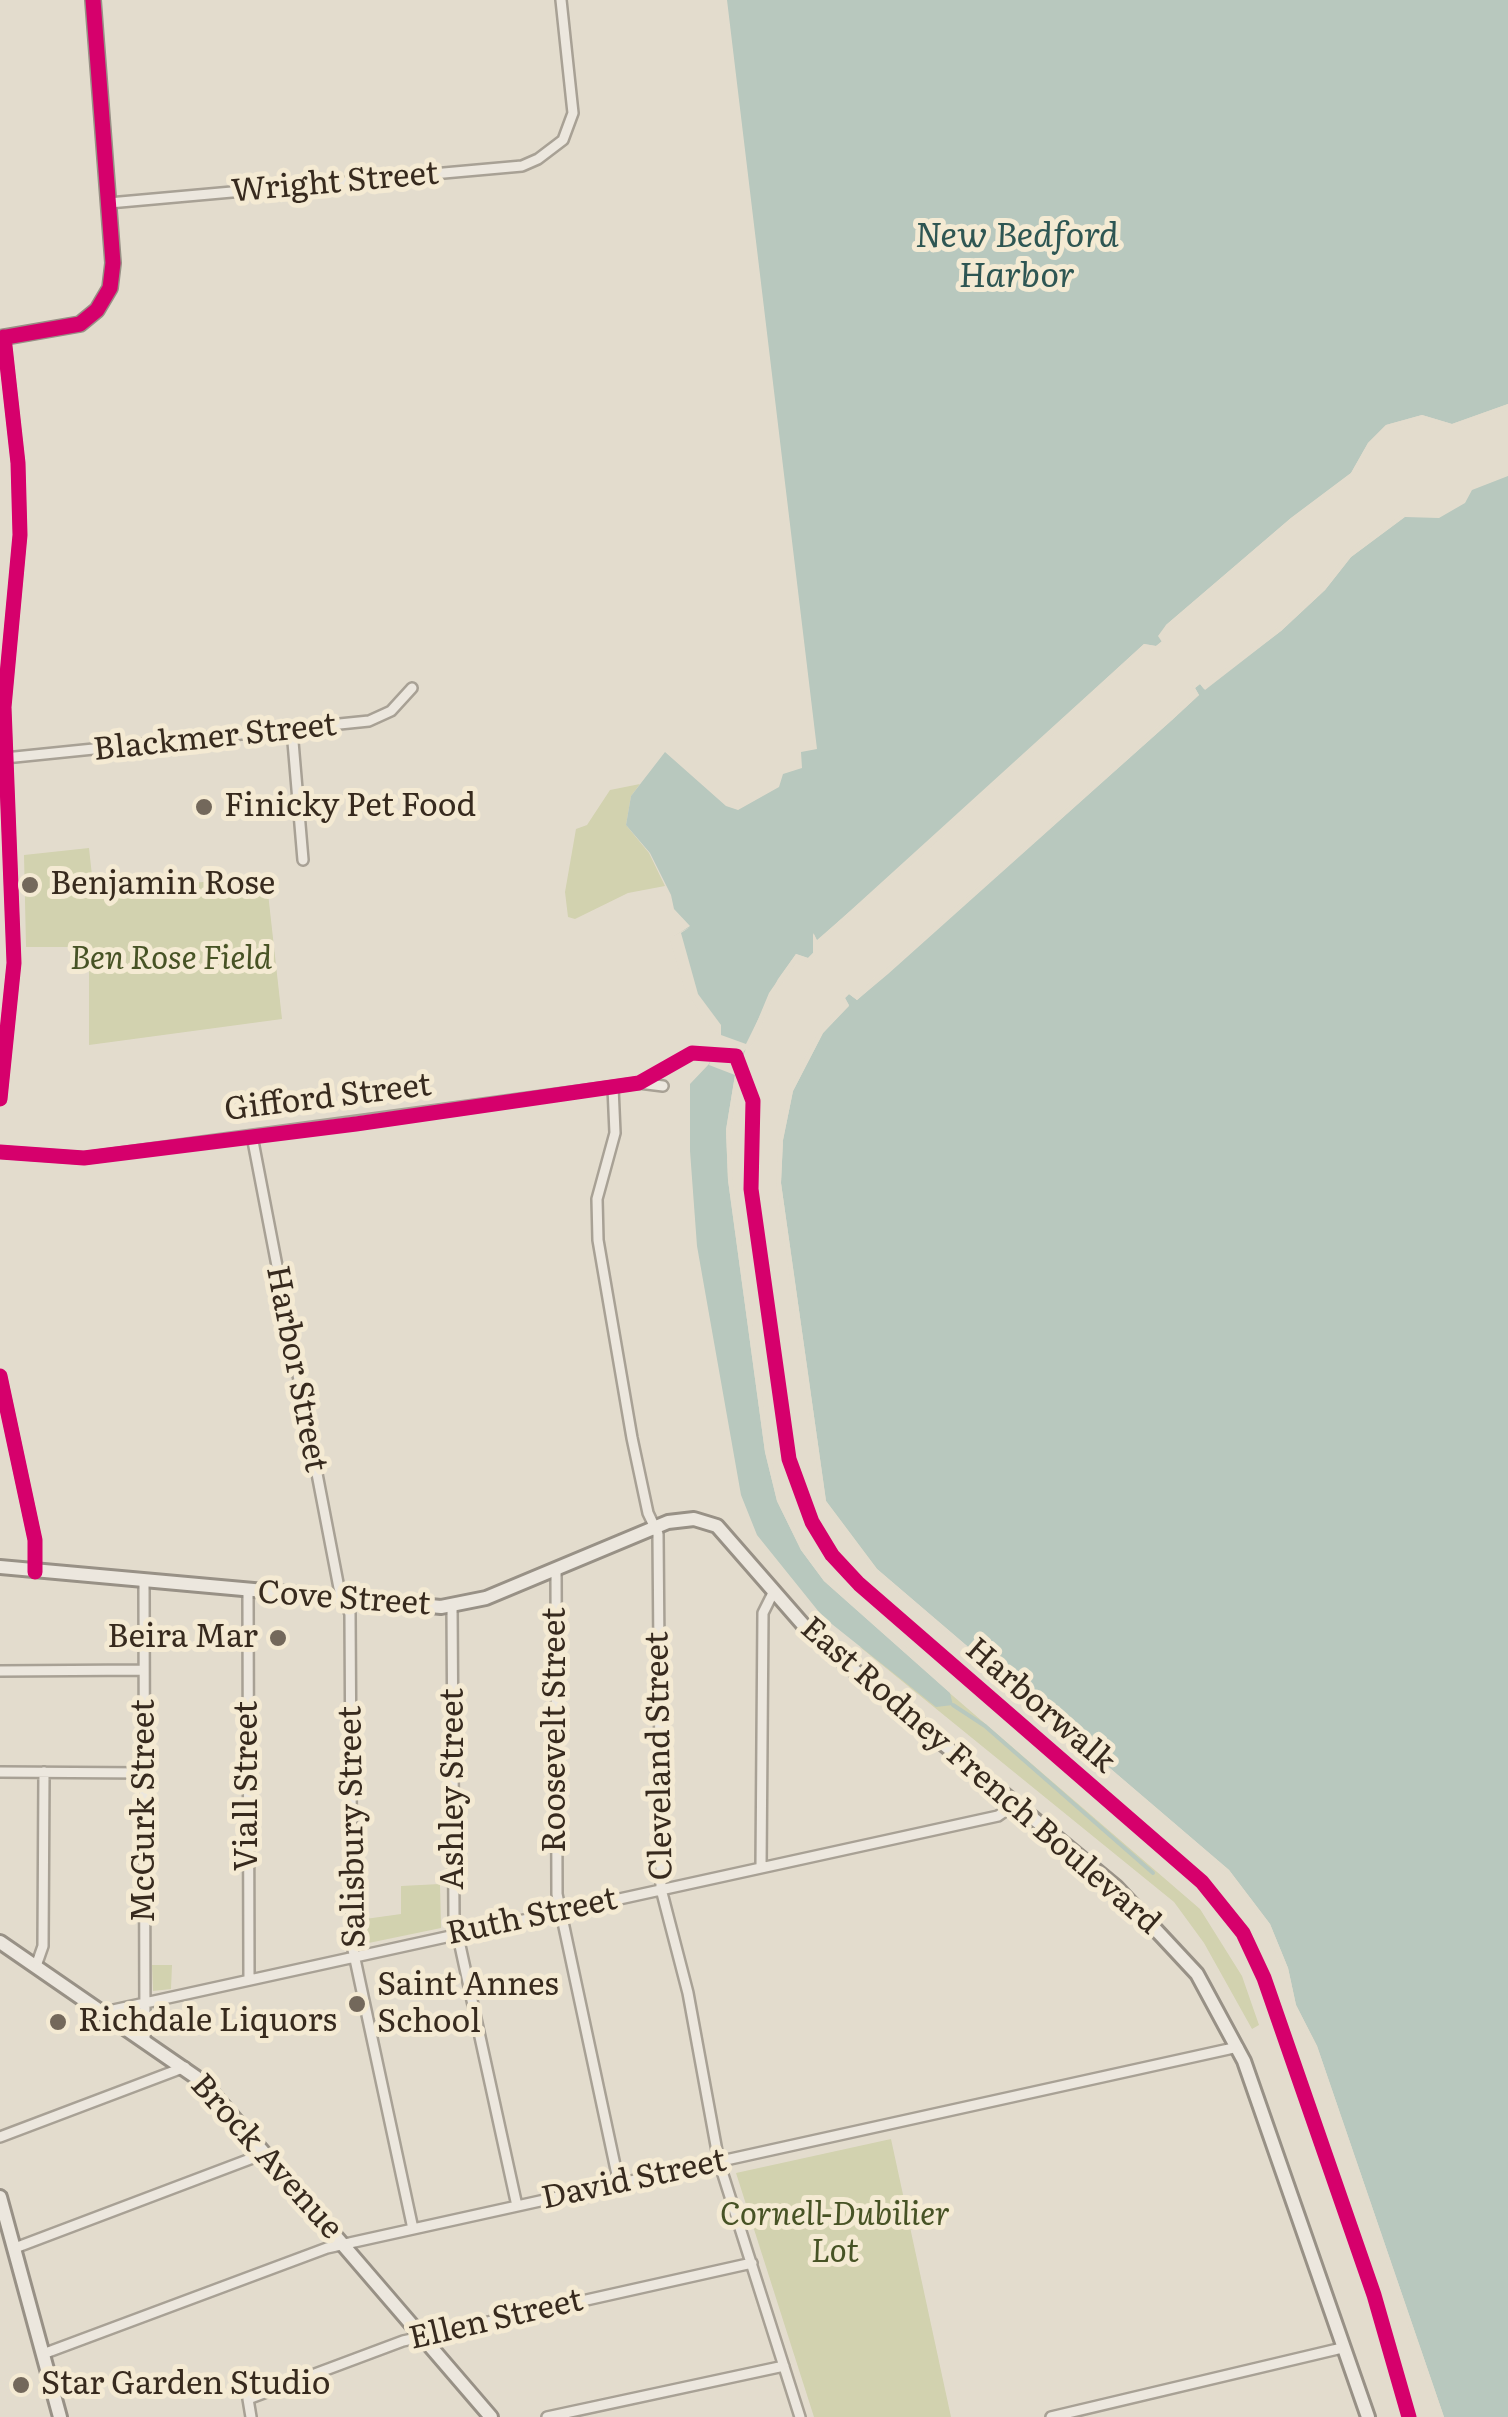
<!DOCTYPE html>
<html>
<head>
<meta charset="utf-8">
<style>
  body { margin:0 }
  canvas { display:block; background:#e3dccd }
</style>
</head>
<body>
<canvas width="1508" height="2417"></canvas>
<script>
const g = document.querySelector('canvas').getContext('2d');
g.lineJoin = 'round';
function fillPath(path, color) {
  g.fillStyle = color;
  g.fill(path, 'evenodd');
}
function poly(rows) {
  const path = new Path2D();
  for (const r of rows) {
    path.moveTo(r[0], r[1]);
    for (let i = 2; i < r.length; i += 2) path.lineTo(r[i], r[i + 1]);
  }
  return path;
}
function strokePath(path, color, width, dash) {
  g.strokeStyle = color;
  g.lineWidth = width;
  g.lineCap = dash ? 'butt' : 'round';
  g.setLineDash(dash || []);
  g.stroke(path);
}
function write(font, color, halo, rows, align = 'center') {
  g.font = font + ' Literata,serif';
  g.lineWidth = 10;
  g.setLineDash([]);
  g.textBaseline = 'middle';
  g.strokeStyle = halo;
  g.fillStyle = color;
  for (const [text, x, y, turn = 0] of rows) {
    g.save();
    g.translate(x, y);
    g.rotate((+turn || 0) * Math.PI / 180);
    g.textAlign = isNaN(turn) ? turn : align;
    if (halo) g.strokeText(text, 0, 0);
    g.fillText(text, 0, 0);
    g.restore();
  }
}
fillPath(poly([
  [640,784,631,796,626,825,649,853,665,886,628,893,575,919,568,917,565,892,576,829,587,825,610,790],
  [89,848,94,894,266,875,282,1019,89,1045,89,947,26,947,24,855],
  [860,1647,909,1658,1200,1909,1242,1976,1259,2025,1252,2029,1204,1943,1174,1902],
  [440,1884,441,1928,359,1945,358,1920,401,1914,401,1886],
  [152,1965,172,1965,171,1989,153,1991],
  [891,2139,951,2417,814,2417,736,2173]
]), '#d2d2af');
fillPath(poly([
  [727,0,1508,0,1508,404,1452,424,1422,415,1386,425,1368,443,1351,473,1291,518,1166,625,1162,641,1156,646,1144,644,817,941,814,934,813,953,808,958,796,954,769,993,735,1075,726,1130,728,1180,765,1452,777,1501,801,1550,824,1581,950,1693,953,1705,936,1707,823,1617,757,1535,741,1495,697,1246,690,1151,690,1084,709,1064,721,1035,707,1018,673,937,690,926,674,909,671,895,650,853,626,825,631,796,665,752,726,806,738,810,779,787,783,774,802,768,801,752,817,749],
  [1508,476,1508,2417,1444,2417,1317,2046,1296,2005,1288,1968,1270,1924,1229,1870,877,1569,826,1501,781,1183,783,1140,793,1091,823,1033,849,1006,845,998,849,994,857,1000,888,974,1172,720,1199,695,1195,688,1200,684,1204,689,1281,631,1325,590,1351,557,1405,517,1439,518,1465,503,1472,490]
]), '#b8c8be');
fillPath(poly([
  [1508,404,1508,410,1453,429,1423,420,1389,429,1372,446,1355,477,1294,521,1169,629,1164,636,1167,639,1154,651,1147,648,914,863,815,945,816,955,806,963,799,959,774,996,754,1043,744,1051,735,1074,740,1074,731,1131,733,1180,770,1451,781,1499,806,1548,828,1578,949,1684,956,1698,824,1581,801,1550,777,1501,765,1452,728,1180,726,1130,735,1075,709,1065,720,1035,706,1023,684,988,669,938,690,927,681,933,698,994,721,1025,721,1035,746,1044,778,979,796,954,808,958,813,953,813,933,817,940,910,859,1144,644,1156,646,1162,642,1158,636,1166,625,1291,518,1351,473,1368,443,1386,425,1422,415,1452,424],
  [1404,512,1411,512,1351,557,1325,590,1281,631,1205,690,1200,684,1195,688,1199,695,1172,720,857,1000,849,994,845,998,849,1005,823,1033,793,1091,783,1140,781,1183,826,1501,877,1569,1229,1870,1270,1924,1288,1968,1296,2005,1317,2046,1444,2417,1439,2417,1312,2047,1292,2006,1283,1969,1252,1906,1226,1874,1196,1847,874,1572,822,1503,776,1184,778,1140,788,1090,819,1030,843,1005,841,995,849,989,857,993,884,970,1169,717,1193,694,1192,685,1199,679,1206,683,1278,627,1321,586,1347,553]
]), '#e3dccd');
strokePath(poly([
  [953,1705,985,1726,1153,1873]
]), '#b8c8be', 4);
const street = poly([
  [109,203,522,166,538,159,563,140,573,113,561,0],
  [292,730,303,860],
  [5,758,369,721,391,711,412,688],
  [613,1087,615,1133,597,1199,598,1240,632,1438,648,1513,658,1534,661,1889,688,1993,719,2162,800,2417],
  [0,1099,14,963,4,707,20,535,18,463,4,337],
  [252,1136,339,1588,350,1614,352,1945,413,2229],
  [0,1152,84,1158,639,1083,663,1086],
  [0,1376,35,1540,35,1572],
  [556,1569,557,1894,619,2184],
  [144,1583,145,2040],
  [248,1592,249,1980],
  [452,1606,454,1918,517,2206],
  [0,1671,144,1670],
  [0,1772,145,1773],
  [761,1867,763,1613,774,1591],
  [36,1966,43,1946,44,1772],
  [104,2012,998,1816,1015,1804],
  [0,2137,185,2067],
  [15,2248,266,2153],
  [43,2354,327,2248,1238,2047],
  [251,2417,248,2399,403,2341,752,2263],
  [547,2417,784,2366],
  [1051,2417,1342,2348]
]);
const secondary = poly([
  [0,338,80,324,97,310,110,288,113,263,93,0],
  [0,1567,441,1607,486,1598,668,1522,694,1519,717,1526,813,1636,1116,1887,1197,1974,1244,2061,1368,2417],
  [0,1942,203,2082,491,2417],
  [0,2197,60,2417]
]);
strokePath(street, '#a8a195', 14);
strokePath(secondary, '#989186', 18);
strokePath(street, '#ece7de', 9);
strokePath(secondary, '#ece7de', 12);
strokePath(poly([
  [0,338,80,324,97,310,110,288,113,263,93,0],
  [0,1099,14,963,4,707,20,535,18,463,4,337],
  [0,1152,84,1158,356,1124,639,1083,692,1053,736,1056,753,1101,751,1189,789,1459,812,1522,832,1555,859,1584,1202,1882,1243,1933,1264,1978,1374,2295,1409,2417],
  [0,1376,35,1540,35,1572]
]), '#d6006c', 15);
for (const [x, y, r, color] of [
  [204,807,10,"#73685b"],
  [30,885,10,"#73685b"],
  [278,1638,10,"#73685b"],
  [357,2004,10,"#73685b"],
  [58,2022,10,"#73685b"],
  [21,2385,10,"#73685b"]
]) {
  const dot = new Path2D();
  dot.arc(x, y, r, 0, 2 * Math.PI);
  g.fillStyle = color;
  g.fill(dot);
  strokePath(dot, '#f4ead3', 4);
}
write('32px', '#372a1e', '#f4ead3', [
  ["Wright Street",335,183,-5],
  ["Blackmer Street",215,738,-6],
  ["Gifford Street",328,1098,-7],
  ["Harbor Street",296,1369,79],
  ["Cove Street",344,1599,4],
  ["Harborwalk",1040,1706,41],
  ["Roosevelt Street",556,1730,-90],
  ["Cleveland Street",660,1756,-91],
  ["East Rodney French Boulevard",980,1776,41],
  ["Viall Street",248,1786,-90],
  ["Ashley Street",454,1789,-90],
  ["McGurk Street",145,1811,-90],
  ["Salisbury Street",353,1827,-91],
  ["Ruth Street",532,1917,-12],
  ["Brock Avenue",266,2157,48],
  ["David Street",634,2180,-12],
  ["Ellen Street",496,2320,-13]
]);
write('32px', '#372a1e', '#f4ead3', [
  ["Finicky Pet Food",224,807],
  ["Benjamin Rose",50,885],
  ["Beira Mar",258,1638,"right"],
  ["Saint Annes",377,1986],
  ["School",377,2023],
  ["Richdale Liquors",78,2022],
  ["Star Garden Studio",41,2385]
], 'left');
write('italic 32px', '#475325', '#f4ead3', [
  ["Ben Rose Field",171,960],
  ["Cornell-Dubilier",835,2216],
  ["Lot",835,2253]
]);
write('italic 35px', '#2e5653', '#f4ead3', [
  ["New Bedford",1017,237],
  ["Harbor",1017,277]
]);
</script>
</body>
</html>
